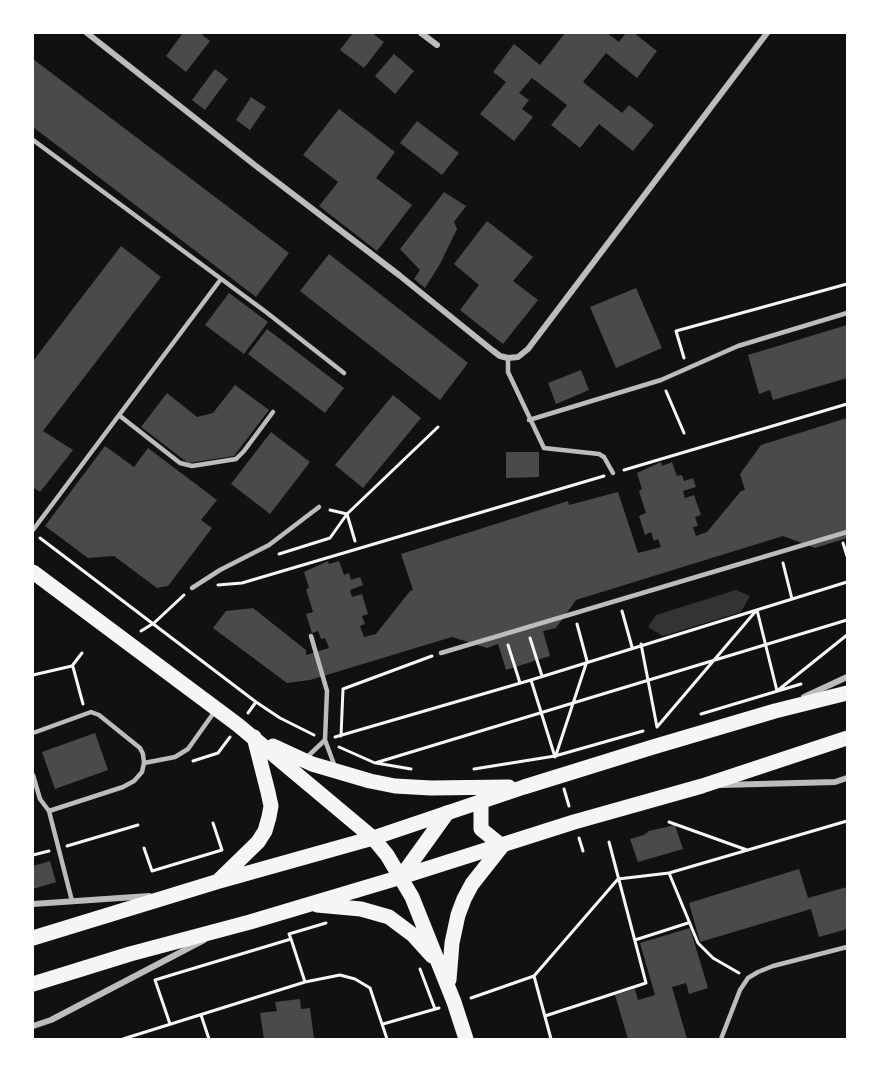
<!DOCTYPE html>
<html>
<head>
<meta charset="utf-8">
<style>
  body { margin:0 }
  #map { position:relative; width:880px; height:1072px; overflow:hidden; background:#111; font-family:"Public Sans",sans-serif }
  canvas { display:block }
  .frame { position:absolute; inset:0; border:34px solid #fff; pointer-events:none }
</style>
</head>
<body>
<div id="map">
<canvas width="880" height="1072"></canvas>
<div class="frame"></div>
</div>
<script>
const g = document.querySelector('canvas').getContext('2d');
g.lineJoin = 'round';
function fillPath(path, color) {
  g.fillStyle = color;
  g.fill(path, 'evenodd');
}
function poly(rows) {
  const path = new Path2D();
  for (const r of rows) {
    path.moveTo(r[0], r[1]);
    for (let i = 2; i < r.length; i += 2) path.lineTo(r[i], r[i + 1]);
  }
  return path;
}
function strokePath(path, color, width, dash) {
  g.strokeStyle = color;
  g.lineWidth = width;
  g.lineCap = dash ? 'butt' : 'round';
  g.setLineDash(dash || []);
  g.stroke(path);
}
fillPath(poly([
  [736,590,750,596,741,612,663,636,648,627,656,615]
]), '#333');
fillPath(poly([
  [183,33,200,33,210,41,186,72,166,56],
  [353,33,372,33,384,42,364,68,340,50],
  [565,33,607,33,619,42,626,33,634,33,657,51,637,78,606,53,583,82,622,113,629,105,654,125,633,151,599,124,580,148,551,125,567,105,532,78,519,93,529,100,522,109,533,117,514,141,480,114,506,82,493,72,514,44,540,65],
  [394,54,414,71,395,94,375,76],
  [33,59,289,253,256,297,33,127],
  [215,69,228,79,205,110,192,100],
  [251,97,266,107,250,130,236,120],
  [339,109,395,152,376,178,412,205,377,251,319,206,338,182,303,155],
  [417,121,459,153,442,175,400,143],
  [444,192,466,206,454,222,457,229,440,264,425,288,414,279,420,270,400,249],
  [487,221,533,257,513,281,538,300,503,344,460,310,479,285,454,264],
  [121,246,161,277,43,431,73,450,40,492,33,487,33,361],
  [329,254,468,363,440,400,300,291],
  [636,288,662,348,616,368,590,307],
  [229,293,268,322,244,354,205,325],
  [847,325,847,378,773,400,770,390,759,394,748,355],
  [267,329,344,388,325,413,248,354],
  [581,370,589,390,556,404,548,383],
  [235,385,269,410,234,456,188,463,141,427,167,393,197,417,213,413],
  [393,395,421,418,363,488,335,465],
  [847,418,847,538,815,548,783,536,576,600,556,628,543,631,550,656,506,670,498,644,487,648,452,637,310,680,287,683,213,628,226,611,253,608,306,650,306,655,329,648,325,638,321,639,318,631,312,633,306,614,313,612,306,589,309,588,304,572,328,561,329,564,339,561,344,575,349,573,351,580,360,577,363,585,350,590,352,597,362,594,368,614,362,616,365,624,360,626,364,637,376,634,410,591,413,590,401,554,568,501,569,505,618,492,638,553,661,547,658,539,654,541,651,532,645,535,639,516,646,513,639,491,642,489,637,473,661,462,662,466,672,462,677,476,682,475,684,481,693,478,696,487,683,491,685,498,694,495,701,515,695,517,698,526,693,527,696,536,707,532,741,491,745,490,740,474,761,445],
  [271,432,310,462,270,514,231,484],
  [105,446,134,467,148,448,217,500,201,520,212,528,168,586,157,588,114,556,88,558,45,526],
  [506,452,539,452,539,477,506,478],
  [95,733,108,770,55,789,42,752],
  [675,825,683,849,638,862,630,839,644,835,649,831],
  [50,861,56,882,33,889,33,866],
  [799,869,808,898,847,887,847,929,819,937,811,909,700,942,689,903],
  [690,928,708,988,689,994,686,983,672,987,687,1039,628,1039,615,995,635,989,638,1000,655,995,640,943],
  [300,999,301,1009,310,1008,314,1039,264,1039,260,1013,277,1011,275,1002]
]), '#4a4a4a');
strokePath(poly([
  [684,358,676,331,847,284],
  [666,391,684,433],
  [624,470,847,404],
  [330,510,347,514,355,541],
  [40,538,256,702,280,718,314,735],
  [843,543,847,556],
  [279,554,330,538,347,514,438,427],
  [783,563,792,599],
  [218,585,242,583,604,476],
  [757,610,777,691,847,635],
  [622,611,632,647],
  [141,631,154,623,184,595],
  [530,638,542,676],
  [641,644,657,727],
  [508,645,520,683],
  [73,667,83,704],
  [33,675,72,666,82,653],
  [531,680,555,757],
  [248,713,256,702],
  [701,714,801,684],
  [657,727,755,612],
  [341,736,343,689,432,656],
  [335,737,531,680,847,582],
  [339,747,375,763,847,620],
  [556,755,587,661,577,624],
  [193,761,218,753,230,737],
  [376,763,411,769],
  [474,769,555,756,643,731],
  [564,789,569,806],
  [669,822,747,850],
  [579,838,583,851],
  [67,846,138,825],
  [144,848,152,871,222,850,213,823],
  [33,855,49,851],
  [669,873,698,943,713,958,739,973],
  [291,939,289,934,326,923],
  [635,940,688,923],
  [420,969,435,1009],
  [534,976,551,1039],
  [471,998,534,976,618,879,669,873,847,821],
  [201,1015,209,1039],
  [545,1016,646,983,609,842],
  [170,1024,155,980,178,973,291,939,305,982],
  [383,1024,439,1008],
  [123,1039,305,982,340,975,355,979,370,988,387,1039]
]), '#f5f5f5', 3);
strokePath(poly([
  [33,140,266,312,344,373],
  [508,358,508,372,544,448,599,454,604,457,613,473],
  [120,416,180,463,192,466,236,459,244,451,273,412],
  [529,420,661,380,738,346,847,313],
  [33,530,221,279],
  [192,588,220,570,269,545,319,507],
  [311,636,327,691,325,740,335,767],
  [441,653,847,532],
  [33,733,91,712,99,715,140,748,143,754,144,763,142,772,134,781,123,787,49,811],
  [305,759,325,740],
  [144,763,175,757,188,749,215,711],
  [33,775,40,799,49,811,72,901],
  [721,1039,740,990,748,978,758,972,773,966,847,947]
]), '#bcbcbc', 4.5);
strokePath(poly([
  [87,33,256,166,399,275,492,350,500,356,508,358,518,357,528,349,767,33],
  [421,33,437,45],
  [804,697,847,677],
  [721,785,835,782,847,778],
  [33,904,149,896],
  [33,1026,51,1020,204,940]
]), '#bcbcbc', 6);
strokePath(poly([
  [33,572,238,725,373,838,524,787,653,747,775,711,847,693],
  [273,746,312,764,370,781,395,786,431,788,509,787],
  [481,801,481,829,502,846],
  [401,877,574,822,702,786,847,738]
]), '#f5f5f5', 15);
strokePath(poly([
  [401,877,447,813],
  [220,879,258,842,265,831,269,817,271,806,268,792,254,737],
  [317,905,361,909,389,917,413,935,432,956],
  [33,938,216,882,373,838,387,855,412,897,454,1002,466,1039],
  [449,980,452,943,458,915,464,899,472,884,502,846],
  [33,984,130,954,250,922,401,877]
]), '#f5f5f5', 15);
</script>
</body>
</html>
